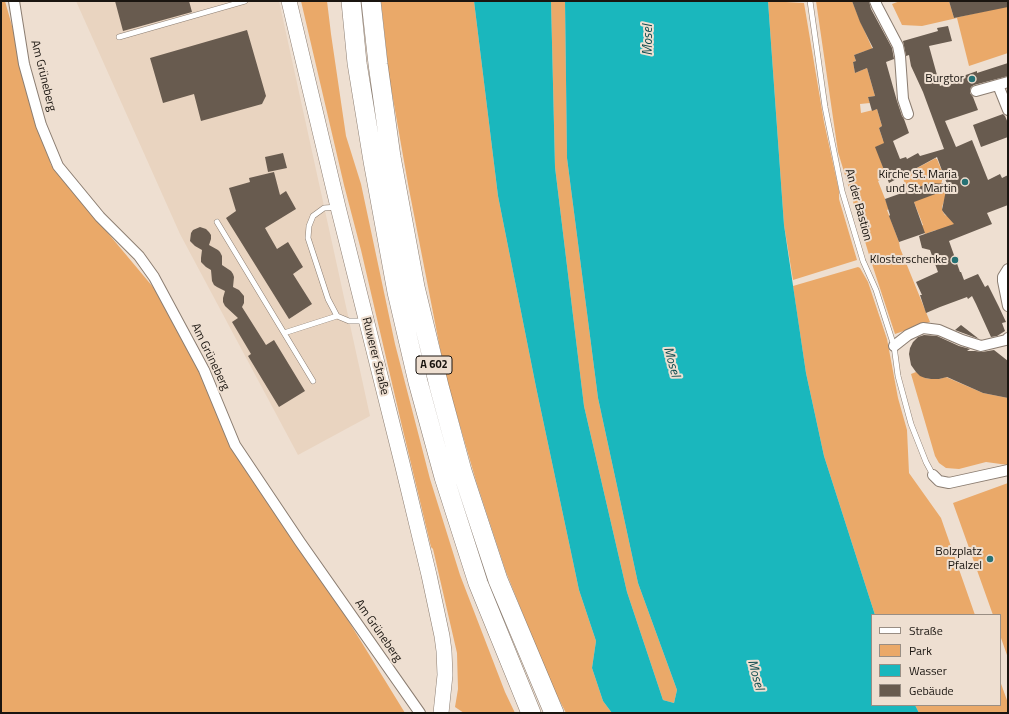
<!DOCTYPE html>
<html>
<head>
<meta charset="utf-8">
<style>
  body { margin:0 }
  #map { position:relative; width:1009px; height:714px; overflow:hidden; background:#eedfd1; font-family:"Titillium Web",sans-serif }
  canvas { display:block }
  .frame { position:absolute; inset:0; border:2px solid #1a1510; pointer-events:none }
  .legend { position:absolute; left:871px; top:614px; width:130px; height:92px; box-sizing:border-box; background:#eedfd1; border:1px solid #998e84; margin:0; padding:5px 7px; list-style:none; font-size:12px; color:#1a1510 }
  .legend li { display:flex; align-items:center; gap:8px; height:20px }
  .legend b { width:20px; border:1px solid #998e84 }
</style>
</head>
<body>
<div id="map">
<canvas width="1009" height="714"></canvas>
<div class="frame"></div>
<ul class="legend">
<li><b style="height:5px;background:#fff"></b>Straße</li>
<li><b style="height:11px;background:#eaa969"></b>Park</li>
<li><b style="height:11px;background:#1ab7bd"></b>Wasser</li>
<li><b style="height:11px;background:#685b4f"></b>Gebäude</li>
</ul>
</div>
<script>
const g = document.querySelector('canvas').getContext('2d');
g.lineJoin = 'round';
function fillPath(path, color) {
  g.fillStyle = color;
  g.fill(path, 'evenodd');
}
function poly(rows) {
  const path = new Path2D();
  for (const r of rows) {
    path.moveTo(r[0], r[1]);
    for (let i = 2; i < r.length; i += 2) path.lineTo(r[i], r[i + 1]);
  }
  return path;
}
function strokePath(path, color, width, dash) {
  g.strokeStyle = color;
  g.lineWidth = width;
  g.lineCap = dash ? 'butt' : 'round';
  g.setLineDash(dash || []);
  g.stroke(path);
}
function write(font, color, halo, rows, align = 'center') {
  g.font = font + ' "Titillium Web",sans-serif';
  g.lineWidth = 4;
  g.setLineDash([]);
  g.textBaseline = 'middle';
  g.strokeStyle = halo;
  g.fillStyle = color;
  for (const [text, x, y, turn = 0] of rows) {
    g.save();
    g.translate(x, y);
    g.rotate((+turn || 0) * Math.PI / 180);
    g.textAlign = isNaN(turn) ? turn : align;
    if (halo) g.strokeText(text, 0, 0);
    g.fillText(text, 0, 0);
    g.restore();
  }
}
fillPath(poly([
  [76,1,279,1,370,416,298,455,180,234]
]), '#e9d4c0');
fillPath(poly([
  [1,1,5,1,51,165,163,299,238,441,405,713,1,713],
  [301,1,327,1,331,34,346,136,361,184,395,344,430,479,460,575,505,692,515,713,464,713,455,707,458,689,457,653,433,549,431,547,401,422,361,250,344,185],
  [381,1,474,1,498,196,536,387,579,590,596,641,592,668,603,701,612,713,566,713,551,684,506,572,476,481,445,374,408,184,389,76],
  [551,1,565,1,567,158,598,398,638,583,677,690,674,703,663,700,627,592,584,406,555,167],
  [768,1,804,3,824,122,839,191,839,199,857,260,793,280,784,225],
  [816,1,852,1,861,23,873,50,865,51,854,55,856,61,853,62,855,73,867,68,875,96,868,97,870,103,860,104,861,113,877,109,882,126,879,128,883,140,886,140,887,142,876,147,886,176,878,181,889,209,887,210,899,242,900,248,930,322,895,334,870,258,838,152],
  [900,1,949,1,954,18,1008,6,1008,53,969,66,957,18,922,26,902,25,892,4],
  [936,158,936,159,937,159,945,179,942,180,942,181,941,184,945,190,946,192,947,192,942,207,943,212,945,215,961,222,938,231,936,230,925,234,921,226,923,225,914,202,924,185,908,191,902,176],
  [858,267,860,268,868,282,887,339,898,398,907,430,909,473,941,518,975,615,875,615,824,456,806,373,793,286],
  [916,372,925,378,931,379,939,379,946,377,983,393,1008,398,1008,465,986,462,959,469,946,468,939,463,935,456,911,374],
  [1008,483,1008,658,1000,635,1000,615,993,615,953,503],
  [1000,681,1008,703,1008,713,919,713,915,705,1000,705]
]), '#eaa969');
fillPath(poly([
  [474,1,551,1,555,167,584,406,627,592,663,700,674,703,677,690,638,583,598,398,567,158,565,1,768,1,784,225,806,373,824,456,875,615,872,615,872,705,915,705,919,713,612,713,603,701,592,668,596,641,579,590,536,387,498,196]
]), '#1ab7bd');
fillPath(poly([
  [115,1,189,1,192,12,123,31],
  [852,1,869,1,871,9,892,48,894,59,886,62,897,101,902,116,904,119,909,133,893,141,900,159,906,157,907,159,918,153,920,156,944,149,923,92,911,66,909,55,906,56,903,41,938,31,937,28,948,26,952,41,929,46,940,86,964,78,963,76,977,71,977,73,1008,63,1008,76,974,85,971,87,970,90,970,93,973,97,978,110,945,121,956,147,972,140,988,180,1000,174,1002,178,1008,175,1008,205,987,213,992,224,949,241,960,272,961,272,964,280,978,274,985,287,988,285,999,307,1006,322,1002,323,1005,331,997,336,991,337,976,304,972,296,968,299,967,297,940,307,926,313,920,295,922,295,916,282,938,272,930,250,922,248,919,236,954,224,944,213,942,210,946,190,914,202,925,233,899,242,889,216,890,215,885,199,930,183,947,184,937,157,889,183,875,147,884,143,879,128,882,126,877,109,872,111,868,97,875,96,867,68,855,73,853,62,856,61,854,55,873,48,860,22],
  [949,1,1008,1,1008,7,954,18],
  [247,30,266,96,262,104,201,121,194,94,163,103,150,58],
  [1003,114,1005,116,1008,123,1008,137,981,147,973,125],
  [283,153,287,168,268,172,265,157],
  [274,172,280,195,286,191,296,209,265,228,277,249,288,242,303,267,293,274,312,304,289,319,226,218,236,211,229,188,250,182,249,178],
  [200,227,206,229,209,232,211,235,211,239,209,245,218,250,220,252,222,256,222,265,231,271,233,274,234,277,233,287,239,290,244,296,244,303,242,307,266,345,274,340,305,391,279,407,248,356,251,354,232,322,238,318,225,306,223,302,223,298,225,291,217,287,214,285,212,281,211,270,206,267,201,262,201,258,202,250,195,246,190,241,191,233,193,230],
  [961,325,979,339,955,330],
  [924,335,937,336,959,346,970,349,967,351,975,351,982,352,994,350,1008,361,1008,398,983,393,947,377,939,379,931,379,925,378,920,376,916,372,911,365,909,354,910,348,913,342,918,337]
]), '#685b4f');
const lane = poly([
  [810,1,825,107,842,191,863,261,876,290,894,346,898,376,911,424,926,462,933,475],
  [119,37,245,1],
  [337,207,324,208,313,216,309,226,308,238,328,299,337,316,349,321,364,321],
  [217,222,313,381],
  [284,333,337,316]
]);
const street = poly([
  [14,1,24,64,41,125,58,166,100,217,139,256,154,277,204,370,235,445,300,542,420,713],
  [875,1,877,6,898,46,900,56,903,99,908,114],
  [998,85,1008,110],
  [976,91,1008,82],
  [1008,269,1003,277,1003,281,1008,306],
  [894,346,908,335,923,328,939,330,962,340,981,346,1006,340,1008,338],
  [933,475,939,481,949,483,1008,470]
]);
const secondary = poly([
  [289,1,338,207,402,463,429,575,442,636,444,651,445,675,441,713]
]);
const highway = poly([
  [351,1,357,63,373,161,397,292,418,382,444,477,478,583,531,713],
  [371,1,378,64,391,157,415,287,439,386,462,471,498,580,554,713]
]);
strokePath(lane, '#8b7d71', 6);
strokePath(street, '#8b7d71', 12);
strokePath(secondary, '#8b7d71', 16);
strokePath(highway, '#8b7d71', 20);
strokePath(lane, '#fff', 5);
strokePath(street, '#fff', 10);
strokePath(secondary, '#fff', 15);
strokePath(highway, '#fff', 19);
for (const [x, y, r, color] of [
  [972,79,4,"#267174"],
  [965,182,4,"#267174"],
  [955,260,4,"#267174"],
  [990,559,4,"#267174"]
]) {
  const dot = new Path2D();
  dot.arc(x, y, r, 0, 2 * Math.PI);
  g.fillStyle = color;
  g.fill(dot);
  strokePath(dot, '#eedfd1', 1.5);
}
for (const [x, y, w] of [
  [434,365,36]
]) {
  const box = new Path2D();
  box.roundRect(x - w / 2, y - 9, w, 18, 3);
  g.fillStyle = '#eedfd1';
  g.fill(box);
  strokePath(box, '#1a1510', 1);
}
write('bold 11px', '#1a1510', null, [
  ["A 602",434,365]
]);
write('12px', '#1a1510', '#eedfd1', [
  ["Am Grüneberg",43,76,76],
  ["An der Bastion",858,205,75],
  ["Ruwerer Straße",375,356,76],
  ["Am Grüneberg",210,357,64],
  ["Am Grüneberg",378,631,55]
]);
write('12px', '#1a1510', '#eedfd1', [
  ["Burgtor",964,79],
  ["Kirche St. Maria",957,175],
  ["und St. Martin",957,189],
  ["Klosterschenke",947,260],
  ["Bolzplatz",982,552],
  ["Pfalzel",982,566]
], 'right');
write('italic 13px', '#0b494c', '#eedfd1', [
  ["Mosel",649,40,-90],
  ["Mosel",671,362,75],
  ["Mosel",755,675,75]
]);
</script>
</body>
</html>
